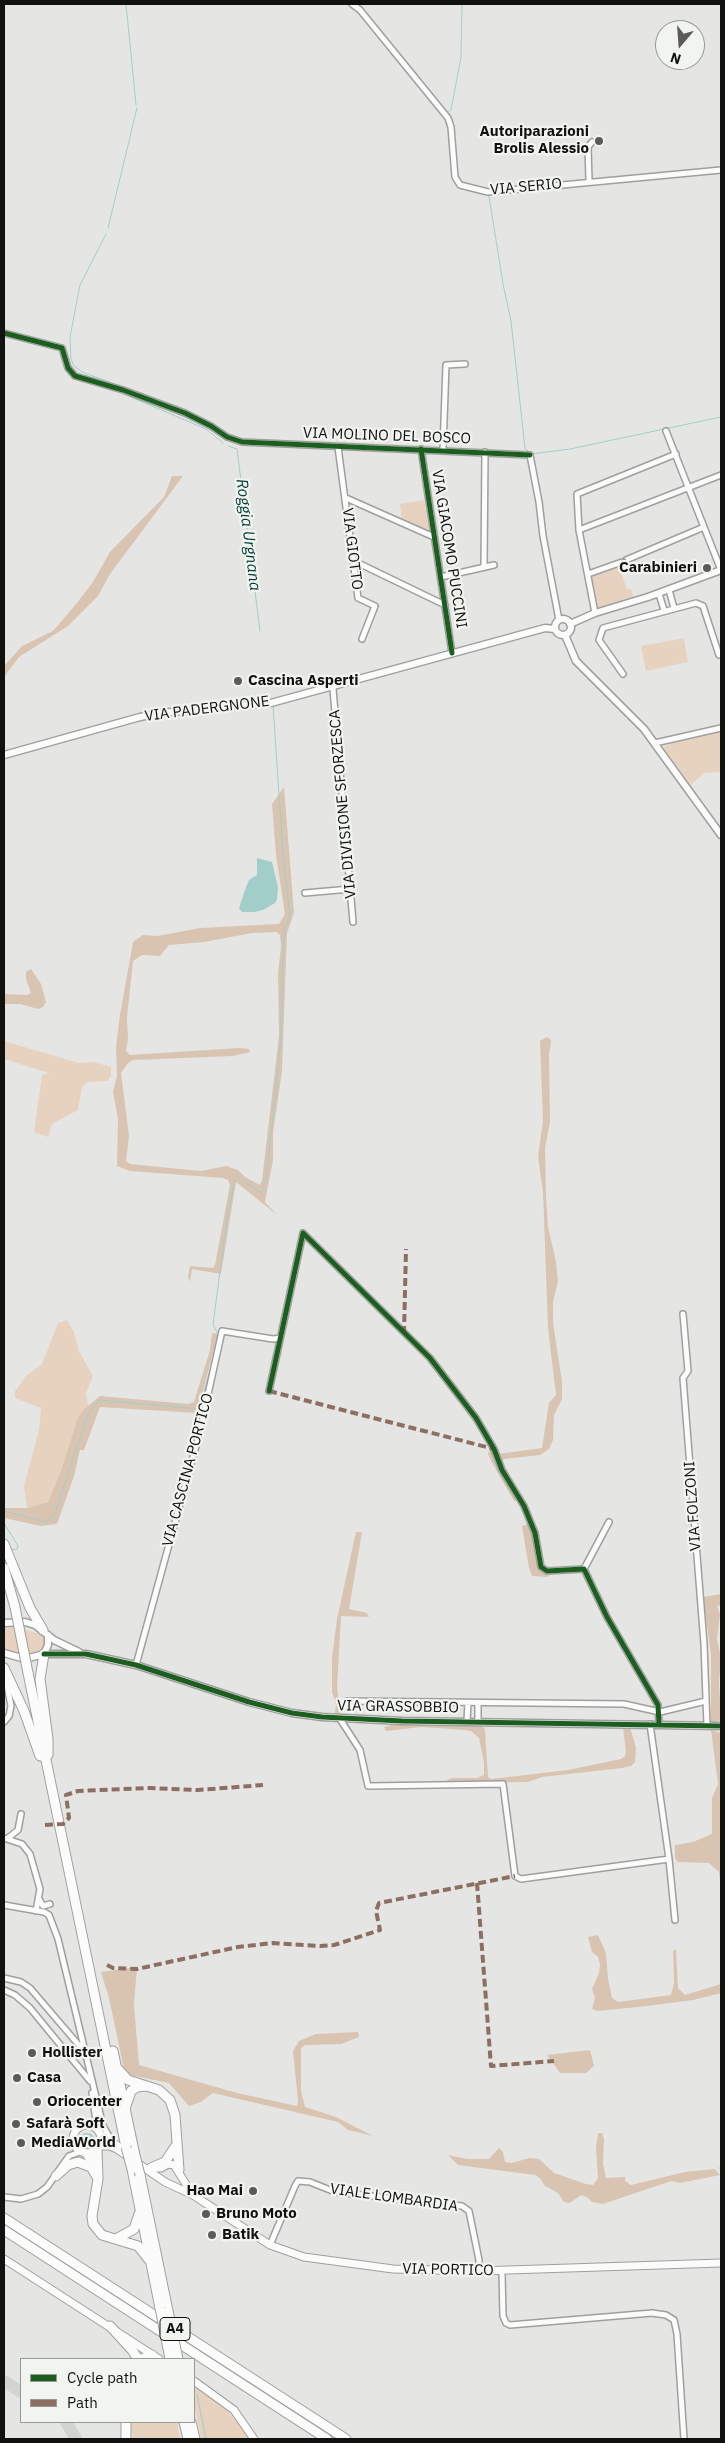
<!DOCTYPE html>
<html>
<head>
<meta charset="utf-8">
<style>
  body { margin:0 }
  #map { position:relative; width:725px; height:2443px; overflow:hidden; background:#e5e6e3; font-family:"IBM Plex Sans",sans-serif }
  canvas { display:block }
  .frame { position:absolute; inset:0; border:5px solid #111210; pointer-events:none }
  .legend { position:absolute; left:20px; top:2358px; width:175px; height:65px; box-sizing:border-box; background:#f2f4ef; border:1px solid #989a96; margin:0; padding:6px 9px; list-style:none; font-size:15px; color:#111210 }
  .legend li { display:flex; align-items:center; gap:10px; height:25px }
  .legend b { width:25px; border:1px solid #989a96 }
  .north { position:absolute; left:655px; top:20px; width:50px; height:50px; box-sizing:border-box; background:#f2f4ef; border:1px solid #989a96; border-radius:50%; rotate:198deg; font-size:14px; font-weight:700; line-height:20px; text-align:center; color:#111210 }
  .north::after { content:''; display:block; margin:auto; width:18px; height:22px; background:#5b5c5a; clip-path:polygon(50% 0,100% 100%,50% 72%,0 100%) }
</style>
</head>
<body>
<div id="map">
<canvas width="725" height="2443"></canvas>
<div class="frame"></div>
<ul class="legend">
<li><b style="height:6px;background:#1b5e20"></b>Cycle path</li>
<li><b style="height:6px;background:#8d6e63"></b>Path</li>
</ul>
<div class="north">N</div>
</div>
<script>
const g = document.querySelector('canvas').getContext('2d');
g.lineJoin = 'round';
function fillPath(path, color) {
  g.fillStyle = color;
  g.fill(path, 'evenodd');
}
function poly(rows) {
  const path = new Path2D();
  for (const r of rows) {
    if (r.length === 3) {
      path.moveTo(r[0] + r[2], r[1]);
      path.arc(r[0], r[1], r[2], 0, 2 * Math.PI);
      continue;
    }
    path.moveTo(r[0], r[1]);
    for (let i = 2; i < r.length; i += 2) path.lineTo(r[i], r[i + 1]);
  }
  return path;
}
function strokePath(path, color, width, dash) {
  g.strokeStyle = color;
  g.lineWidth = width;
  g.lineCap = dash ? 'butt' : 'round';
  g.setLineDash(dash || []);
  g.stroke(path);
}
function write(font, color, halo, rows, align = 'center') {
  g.font = font + ' "IBM Plex Sans",sans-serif';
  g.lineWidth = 4.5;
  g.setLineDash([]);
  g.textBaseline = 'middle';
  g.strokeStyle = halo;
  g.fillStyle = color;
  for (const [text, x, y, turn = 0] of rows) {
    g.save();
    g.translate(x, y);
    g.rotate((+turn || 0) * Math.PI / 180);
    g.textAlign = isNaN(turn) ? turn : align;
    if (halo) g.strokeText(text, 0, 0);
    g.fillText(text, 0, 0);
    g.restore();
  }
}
fillPath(poly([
  [424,500,429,530,427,532,402,520,400,504],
  [621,565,624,571,621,573,627,589,631,589,634,599,598,611,591,576],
  [684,638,688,662,646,671,641,646],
  [721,732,721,772,704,773,691,785,663,747,673,743],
  [4,1041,79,1063,93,1062,111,1067,111,1076,107,1081,88,1082,82,1087,78,1110,52,1124,48,1137,34,1132,42,1075,49,1073,4,1059],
  [67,1320,74,1332,79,1351,93,1376,86,1393,88,1406,77,1420,61,1471,48,1502,27,1508,24,1486,39,1430,41,1408,15,1398,15,1391,26,1376,42,1364,58,1323],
  [15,1627,40,1634,46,1640,42,1651,33,1655,20,1655,4,1649,4,1628],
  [194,2387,218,2401,242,2427,249,2439,201,2439,194,2403],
  [131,2422,177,2422,180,2439,133,2439]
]), '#e7d2bf');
fillPath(poly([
  [172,476,183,476,110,574,98,596,68,626,19,657,4,677,4,666,22,646,53,631,76,604,93,582,110,552,164,497],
  [284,787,294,913,287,933,282,1071,273,1133,273,1160,265,1202,277,1215,236,1182,221,1274,192,1269,190,1282,188,1277,190,1266,213,1268,215,1265,230,1185,228,1180,223,1178,130,1171,117,1166,118,1119,113,1092,117,1076,116,1047,120,1015,133,942,143,935,158,936,200,928,279,924,285,914,276,855,272,804],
  [276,932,280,935,281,947,278,973,279,1036,262,1180,260,1185,245,1177,238,1170,226,1166,201,1171,130,1164,126,1161,129,1136,121,1073,128,1063,133,1060,233,1056,250,1052,249,1049,239,1048,130,1055,126,1051,128,1039,127,1017,133,961,142,955,160,956,169,945,204,942,252,933],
  [31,969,41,984,46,1002,43,1007,38,1009,20,1004,4,1004,4,994,27,995,31,993,26,979,26,972],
  [547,1037,551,1040,551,1043,549,1054,550,1122,545,1148,546,1196,548,1227,556,1262,558,1281,553,1302,553,1323,562,1381,562,1399,554,1415,553,1440,549,1449,540,1455,504,1459,497,1465,517,1500,514,1501,491,1461,488,1454,490,1449,498,1454,542,1448,549,1403,556,1395,548,1328,543,1192,538,1156,543,1121,540,1041],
  [212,1333,218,1334,197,1413,100,1407,84,1450,80,1450,74,1476,57,1524,41,1526,4,1518,4,1508,27,1508,48,1502,61,1471,77,1420,82,1411,100,1396,188,1404,194,1402,210,1350],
  [528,1524,533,1535,536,1560,541,1570,550,1573,548,1577,532,1576,529,1568,522,1526],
  [356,1532,362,1532,349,1609,367,1613,369,1617,341,1616,337,1687,341,1716,335,1714,336,1704,332,1692,332,1658,337,1619],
  [721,1594,721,1605,717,1606,720,1614,717,1639,721,1657,719,1682,721,1720,711,1723,711,1654,703,1597],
  [395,1724,481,1725,485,1729,488,1777,491,1779,568,1770,621,1759,625,1756,626,1752,623,1727,630,1727,636,1748,635,1762,631,1766,622,1768,542,1777,528,1782,448,1783,447,1780,452,1778,477,1778,484,1775,484,1763,479,1738,471,1731,465,1730,421,1727,386,1731,384,1727],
  [711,1730,721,1733,721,1892,719,1872,709,1863,678,1862,675,1858,675,1845,693,1842,712,1834,712,1798,718,1784],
  [598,1935,606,1953,608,1979,612,1998,618,2002,671,1995,674,1983,673,1951,676,1949,678,1988,685,1995,721,1984,721,1993,693,2000,647,2006,598,2011,592,2009,595,1998,592,1989,599,1973,600,1964,598,1957,592,1952,588,1937],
  [137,1967,134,2005,139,2065,237,2093,297,2106,298,2101,293,2051,299,2041,316,2034,358,2032,359,2037,341,2044,305,2045,301,2048,301,2091,305,2107,336,2117,373,2136,348,2130,338,2122,213,2093,201,2102,189,2106,169,2083,125,2074,109,1998,101,1972],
  [590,2050,594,2066,586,2073,560,2073,547,2055],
  [598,2133,602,2133,604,2139,603,2164,606,2178,625,2177,625,2181,631,2185,685,2172,715,2169,720,2175,680,2183,671,2181,603,2204,592,2202,587,2197,581,2195,570,2203,564,2202,558,2193,545,2186,540,2178,535,2175,458,2165,448,2155,467,2159,489,2159,499,2148,503,2152,505,2162,511,2163,530,2158,539,2159,554,2173,586,2184,593,2185,598,2178,596,2148]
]), '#d9c4b1');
fillPath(poly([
  [257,858,272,862,278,887,277,899,275,903,263,910,255,912,242,912,239,908,246,887,249,880,257,875],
  [87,2141,8]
]), '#a2ceca');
strokePath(poly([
  [126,4,136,105],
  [447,113,451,110,461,57,462,4],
  [453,128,458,176,464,184],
  [489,196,503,284,511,321,525,448,530,453],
  [108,228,137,108],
  [106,234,80,285,70,337,71,359,74,366,82,372,120,386],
  [119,392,206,429,223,443],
  [228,446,237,449,260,631],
  [388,446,439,448],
  [447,448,497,451],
  [531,454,570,449,721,417],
  [236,1176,261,1193,266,1179,280,1049,284,931,290,915,283,855,273,705],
  [219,1336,213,1325,227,1218,235,1180],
  [4,1511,45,1522,54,1516,88,1414,99,1400,199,1409,214,1356],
  [4,1523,18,1546,17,1549,10,1550],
  [719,2168,721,2168],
  [197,2394,206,2439]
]), '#a2ceca', 1);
strokePath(poly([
  [4,2381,21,2392],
  [66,2422,76,2439]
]), '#d2d4d1', 12);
const minor = poly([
  [352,4,360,10,448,118,451,127,455,177,460,185,488,192,721,170],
  [589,181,588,147,592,142],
  [4,333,62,348,68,368,75,376,123,390,185,413,211,426,227,437,242,442,530,455,539,502,543,536,559,620],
  [666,431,721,570],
  [338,447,358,598,375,606,362,639],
  [421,449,452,653],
  [443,449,446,365,465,364],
  [346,498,434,537],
  [579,530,721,475],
  [626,560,704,527],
  [354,561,445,605],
  [484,567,485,452],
  [588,574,622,562],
  [441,577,494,565],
  [669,590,674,608],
  [659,594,664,610],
  [595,613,579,530,577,494,676,454],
  [623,674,599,640,603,628,696,603,703,606,719,655],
  [334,685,333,689,353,922],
  [655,743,721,728],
  [305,893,350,889],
  [683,1314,688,1371,683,1378,704,1644,707,1726],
  [269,1391,303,1233,430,1358,476,1418,494,1449,502,1470,524,1506,535,1533,541,1567,547,1571,584,1569,607,1617,658,1705,659,1724],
  [584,1569,609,1522],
  [136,1665,199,1435,222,1331,273,1339,280,1338],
  [347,1701,624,1704,660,1712,706,1701],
  [478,1703,478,1721],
  [340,1719,360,1750,368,1786,503,1784,515,1876,521,1879,669,1859],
  [467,1721,468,1703],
  [4,1722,9,1716,11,1706,6,1680],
  [650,1724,669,1859,675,1920],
  [4,1838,22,1844,30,1854,40,1889,36,1911],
  [8,1838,18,1830,21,1814],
  [39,1899,43,1906,50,1904],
  [4,1905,44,1912,49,1915,58,1939,103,2126,111,2140],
  [4,1978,21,1982,30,1988,83,2050],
  [4,1990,15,1995,30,2008,90,2081],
  [92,2093,97,2128],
  [4,2197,21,2199,38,2194,47,2187,69,2156,80,2152],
  [270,2245,295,2186,298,2181,310,2182,335,2192,462,2206,469,2211,479,2260,478,2271],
  [500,2272,502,2273,503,2316,506,2323,510,2325,652,2313,666,2315,674,2320,677,2334,684,2439]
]);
const tertiary = poly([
  [563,627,8],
  [570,624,595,613,648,597,721,570],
  [565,635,576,661,644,729,721,835],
  [4,755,140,717,161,713,271,703,545,628,555,629],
  [4,1623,25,1622,35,1625,54,1640,79,1652],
  [4,1653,25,1659,44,1654,48,1645,48,1635],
  [44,1654,86,1654,136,1665,249,1702,292,1713,322,1717,402,1721,721,1726]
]);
const secondary = poly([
  [87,2139,14],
  [101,2135,118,2146],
  [100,2146,110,2146,117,2149,165,2182,193,2195,270,2245,304,2257,393,2269,478,2271,721,2263],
  [152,2168,161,2168,168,2164,174,2165,192,2194],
  [4,2259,159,2359],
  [194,2381,234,2410,254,2439]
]);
const trunk = poly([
  [4,1544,30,1608,43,1630],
  [4,1568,15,1607],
  [44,1654,40,1679,48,1739,48,1755],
  [4,1668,24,1711,40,1756],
  [28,1673,126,2147],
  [113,2051,134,2151],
  [117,2068,128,2080,159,2090,170,2100,175,2115,179,2170],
  [126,2106,131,2091,137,2087,146,2086],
  [97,2150,98,2179,92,2216,93,2224,102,2235,138,2246,150,2261],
  [87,2154,97,2168],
  [151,2168,165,2162,175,2147],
  [132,2169,160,2308],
  [140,2175,168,2311],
  [56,2176,68,2165,78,2162,91,2167,97,2177],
  [116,2239,134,2229,139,2214],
  [110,2326,132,2350,138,2359],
  [142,2359,152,2355],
  [126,2422,126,2439],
  [184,2422,188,2439],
  [191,2422,195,2439]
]);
const motorway = poly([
  [4,2218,346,2439],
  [4,2230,327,2439]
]);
strokePath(minor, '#9fa09e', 8);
strokePath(tertiary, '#9fa09e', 9);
strokePath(secondary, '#9fa09e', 9);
strokePath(trunk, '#9fa09e', 11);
strokePath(motorway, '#9fa09e', 11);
strokePath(minor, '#fbfbfb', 5);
strokePath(tertiary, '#fbfbfb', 6);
strokePath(secondary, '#fbfbfb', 7);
strokePath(trunk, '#fbfbfb', 9);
strokePath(motorway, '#fbfbfb', 9);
const trunkBridge = poly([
  [15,1607,28,1673],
  [126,2147,132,2169],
  [134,2151,140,2175],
  [160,2308,170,2359],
  [168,2311,178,2359]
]);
strokePath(trunkBridge, '#9fa09e', 11, []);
strokePath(trunkBridge, '#fbfbfb', 9);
strokePath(poly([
  [622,562,626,560],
  [404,1334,406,1249],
  [269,1391,494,1449],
  [45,1825,63,1824,69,1818,66,1795,78,1791,150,1788,198,1790,263,1785],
  [477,1883,491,2066,554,2061],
  [107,1965,113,1968,137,1969,238,1947,273,1943,320,1946,334,1945,380,1930,376,1911,379,1903,515,1876]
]), '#8d6e63', 4, [8, 4]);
strokePath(poly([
  [4,333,62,348,68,368,75,376,123,390,185,413,211,426,227,437,242,442,530,455],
  [421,449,452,653],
  [269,1391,303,1233,430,1358,476,1418,494,1449,502,1470,524,1506,535,1533,541,1567,547,1571,584,1569,607,1617,658,1705,659,1724],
  [44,1654,86,1654,136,1665,249,1702,292,1713,322,1717,402,1721,721,1726]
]), '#1b5e20', 5);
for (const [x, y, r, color] of [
  [599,141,5,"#5b5c5a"],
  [707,568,5,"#5b5c5a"],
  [238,681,5,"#5b5c5a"],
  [32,2053,5,"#5b5c5a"],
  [17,2078,5,"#5b5c5a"],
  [37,2102,5,"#5b5c5a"],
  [16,2124,5,"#5b5c5a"],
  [21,2143,5,"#5b5c5a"],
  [253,2191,5,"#5b5c5a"],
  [206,2214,5,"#5b5c5a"],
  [212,2235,5,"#5b5c5a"]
]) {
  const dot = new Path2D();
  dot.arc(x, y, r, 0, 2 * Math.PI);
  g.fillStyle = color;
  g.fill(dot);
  strokePath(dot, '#f2f4ef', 2);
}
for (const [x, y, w] of [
  [175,2329,30]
]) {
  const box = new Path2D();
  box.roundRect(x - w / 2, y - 11.5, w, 23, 4);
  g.fillStyle = '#f2f4ef';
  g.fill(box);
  strokePath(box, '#111210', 1);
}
write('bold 14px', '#111210', null, [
  ["A4",175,2329]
]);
write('bold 15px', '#111210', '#f2f4ef', [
  ["Autoriparazioni",589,132,"right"],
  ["Brolis Alessio",589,149,"right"],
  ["Carabinieri",697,568,"right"],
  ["Cascina Asperti",248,681],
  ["Hollister",42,2053],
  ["Casa",27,2078],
  ["Oriocenter",47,2102],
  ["Safarà Soft",26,2124],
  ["MediaWorld",31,2143],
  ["Hao Mai",243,2191,"right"],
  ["Bruno Moto",216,2214],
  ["Batik",222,2235]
], 'left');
write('15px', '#111210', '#f2f4ef', [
  ["VIA SERIO",526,187,-5],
  ["VIA MOLINO DEL BOSCO",387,436,2],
  ["VIA GIOTTO",352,549,83],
  ["VIA GIACOMO PUCCINI",449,549,81],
  ["VIA PADERGNONE",207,709,-7],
  ["VIA DIVISIONE SFORZESCA",343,804,-95],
  ["VIA CASCINA PORTICO",188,1470,-75],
  ["VIA FOLZONI",693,1506,-94],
  ["VIA GRASSOBBIO",398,1707,1],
  ["VIALE LOMBARDIA",394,2198,8],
  ["VIA PORTICO",448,2270,1]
]);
write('italic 16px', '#013f3d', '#f2f4ef', [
  ["Roggia Urgnana",248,535,83]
]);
</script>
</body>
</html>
